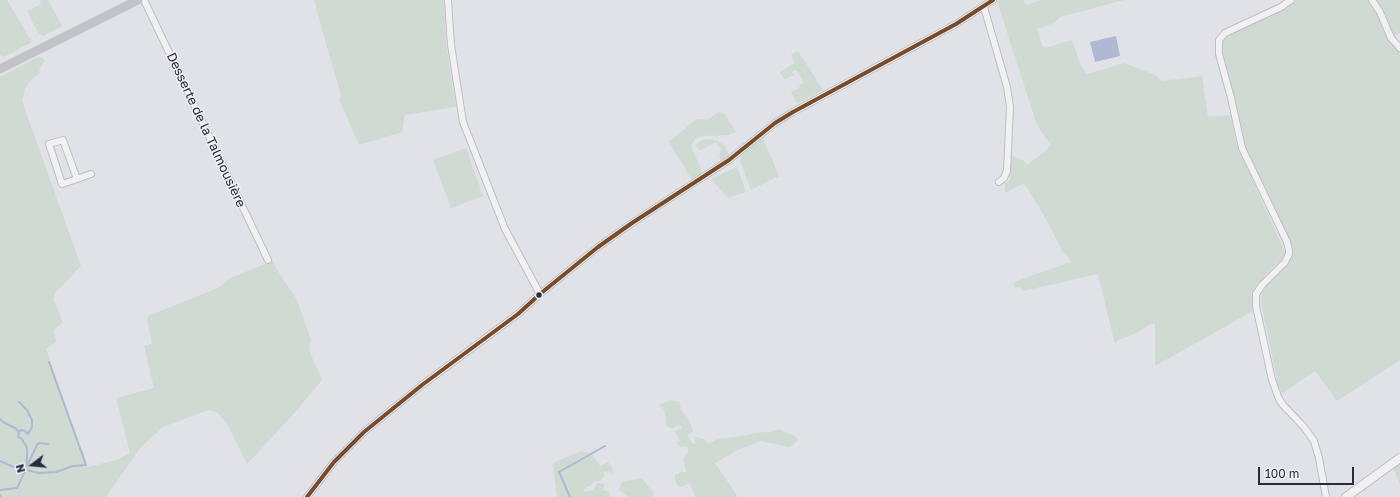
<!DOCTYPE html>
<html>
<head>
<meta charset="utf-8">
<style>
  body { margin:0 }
  #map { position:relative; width:1400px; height:497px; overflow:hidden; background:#e1e2e7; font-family:"Golos Text",sans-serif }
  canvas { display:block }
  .north { position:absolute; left:12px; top:445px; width:40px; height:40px; -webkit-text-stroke:3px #eff0f6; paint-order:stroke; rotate:254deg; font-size:11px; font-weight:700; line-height:16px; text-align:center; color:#282c40 }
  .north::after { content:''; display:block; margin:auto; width:14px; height:18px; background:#282c40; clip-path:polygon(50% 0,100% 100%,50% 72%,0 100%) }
  .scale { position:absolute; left:1258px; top:467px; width:96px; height:18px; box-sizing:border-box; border:2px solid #282c40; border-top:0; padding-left:5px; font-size:12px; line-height:14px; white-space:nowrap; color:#282c40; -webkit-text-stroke:3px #eff0f6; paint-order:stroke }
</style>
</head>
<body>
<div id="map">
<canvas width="1400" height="497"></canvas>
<div class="north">N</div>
<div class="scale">100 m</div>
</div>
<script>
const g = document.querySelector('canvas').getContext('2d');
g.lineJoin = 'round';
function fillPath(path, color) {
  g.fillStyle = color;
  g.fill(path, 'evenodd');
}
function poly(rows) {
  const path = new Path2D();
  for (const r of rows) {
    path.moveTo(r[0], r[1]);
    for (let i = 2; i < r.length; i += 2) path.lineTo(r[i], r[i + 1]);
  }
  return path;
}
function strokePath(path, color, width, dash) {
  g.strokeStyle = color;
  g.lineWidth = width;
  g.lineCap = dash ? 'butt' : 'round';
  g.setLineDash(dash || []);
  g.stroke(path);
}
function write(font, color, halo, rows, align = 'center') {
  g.font = font + ' "Golos Text",sans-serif';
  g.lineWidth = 3;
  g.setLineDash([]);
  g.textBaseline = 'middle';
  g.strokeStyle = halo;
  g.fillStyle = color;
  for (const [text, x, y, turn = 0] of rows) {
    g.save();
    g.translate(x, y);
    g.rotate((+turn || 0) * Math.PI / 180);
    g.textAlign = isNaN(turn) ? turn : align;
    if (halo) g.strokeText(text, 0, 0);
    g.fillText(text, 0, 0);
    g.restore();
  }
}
fillPath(poly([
  [0,0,7,0,32,42,4,57,0,55],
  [40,0,48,0,62,26,43,36,38,33,27,11,29,9,29,10,41,4],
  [314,0,444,0,446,44,456,107,405,115,402,132,359,145,339,99,341,98,339,88,326,44],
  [999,0,1023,0,1026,5,1041,0,1124,0,1060,17,1054,23,1037,29,1042,45,1045,48,1048,47,1072,40,1080,63,1085,72,1088,74,1124,63,1155,75,1162,81,1202,76,1208,117,1231,115,1236,143,1285,252,1285,256,1272,268,1256,286,1252,294,1252,306,1253,311,1155,366,1155,324,1151,324,1132,335,1118,340,1115,344,1098,274,1023,291,1020,287,1015,288,1013,285,1014,282,1071,262,1065,253,1063,252,1043,214,1024,183,1005,193,1005,183,1010,180,1011,155,1024,161,1027,165,1044,152,1051,145,1040,130,1036,122,997,1],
  [1297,0,1368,0,1376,10,1386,34,1400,53,1400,360,1337,401,1315,371,1282,393,1278,385,1261,302,1262,293,1265,286,1292,253,1248,154,1242,137,1234,95,1223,60,1222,50,1221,44,1223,38,1268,17],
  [1374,0,1400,0,1400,32,1395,36,1390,30,1384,12],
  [798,51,823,90,797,104,791,92,800,88,799,86,804,82,796,70,792,72,794,75,785,79,784,79,780,72,795,63,791,54],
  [38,57,41,57,45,60,39,70,40,73,31,80,25,89,22,101,81,266,55,293,53,299,63,322,54,330,56,342,46,349,88,467,116,460,130,453,116,398,154,388,144,346,152,343,147,321,148,316,213,290,220,287,230,278,273,261,279,273,297,300,311,340,309,350,322,380,291,417,247,464,227,424,217,412,208,410,163,427,140,448,106,497,0,497,0,77],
  [719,112,724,113,736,132,728,135,703,136,695,139,692,144,692,149,702,170,701,174,692,180,669,142,696,119,707,120],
  [761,138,763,139,768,150,779,176,751,190,740,161,742,155,749,147],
  [706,139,712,139,725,145,727,146,725,148,729,155,721,160,719,155,720,154,721,149,716,142,701,150,698,149,696,146,698,142],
  [466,148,483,196,451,208,433,160],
  [737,167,746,192,728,198,711,179],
  [671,400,679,402,681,406,680,408,687,417,691,424,693,431,691,434,687,435,693,444,696,443,694,436,704,439,708,444,718,439,736,437,757,433,771,432,779,429,795,436,798,440,793,445,788,447,761,441,742,448,715,463,738,497,695,497,690,483,681,487,678,486,675,481,675,475,681,472,686,472,683,458,688,452,688,448,685,446,680,447,676,443,680,441,675,431,681,429,682,426,677,426,673,428,667,427,664,410,659,405],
  [581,451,593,455,600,466,608,462,613,469,613,473,605,471,604,473,605,475,602,479,599,481,593,482,591,485,585,488,583,492,594,490,596,485,598,483,605,484,603,490,609,492,611,497,557,497,553,463],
  [1400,463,1400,484,1393,468],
  [642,478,654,494,652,497,629,497,619,490,622,482]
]), '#cfdad2');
fillPath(poly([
  [1116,36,1120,56,1095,62,1090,42]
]), '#afb9d2');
strokePath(poly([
  [19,402,27,410,32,420,32,427,28,434,25,431,21,430,19,432],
  [0,419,3,422,15,428,19,432,18,437,22,439,27,448,27,456,26,469,17,488,0,490],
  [0,461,11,466,39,473,56,472,73,466,86,465,49,362],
  [27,466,37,445,39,443,48,444],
  [0,495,1,497],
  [570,497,559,472,605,446]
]), '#afb9d2', 2);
const minor = poly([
  [144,0,268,260],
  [448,0,451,45,463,122,505,229,540,294],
  [1291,0,1281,7,1225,33,1219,40,1219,54,1231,98,1242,148,1287,242,1289,250,1289,254,1285,262,1262,285,1256,294,1256,306,1272,380,1279,399,1283,405,1304,427,1314,441,1319,458,1326,497],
  [1372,0,1380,12,1391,38,1400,48],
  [984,7,1007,87,1010,107,1007,171,1004,178,999,182],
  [77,179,63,140,49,144,62,184,77,179,91,174],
  [307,497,334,462,364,432,422,385,518,314,540,294,598,247,632,223,729,160,775,123,793,112,956,24,993,0]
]);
const tertiary = poly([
  [1346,497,1400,458]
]);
strokePath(minor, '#bebfc4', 8);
strokePath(tertiary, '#bebfc4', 10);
strokePath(minor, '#f1f1f3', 6);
strokePath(tertiary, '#f1f1f3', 8);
strokePath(poly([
  [0,69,138,0]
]), '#c2c3c9', 9);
strokePath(poly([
  [307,497,334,462,364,432,422,385,518,314,540,294,598,247,632,223,729,160,775,123,793,112,956,24,993,0]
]), '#7a4b2a', 4);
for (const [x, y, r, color] of [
  [539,295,3.5,"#282c40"]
]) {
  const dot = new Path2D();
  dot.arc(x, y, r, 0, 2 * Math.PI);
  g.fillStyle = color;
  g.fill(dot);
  strokePath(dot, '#eff0f6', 1.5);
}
write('13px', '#282c40', '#eff0f6', [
  ["Desserte de la Talmousière",206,130,65]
]);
</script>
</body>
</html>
